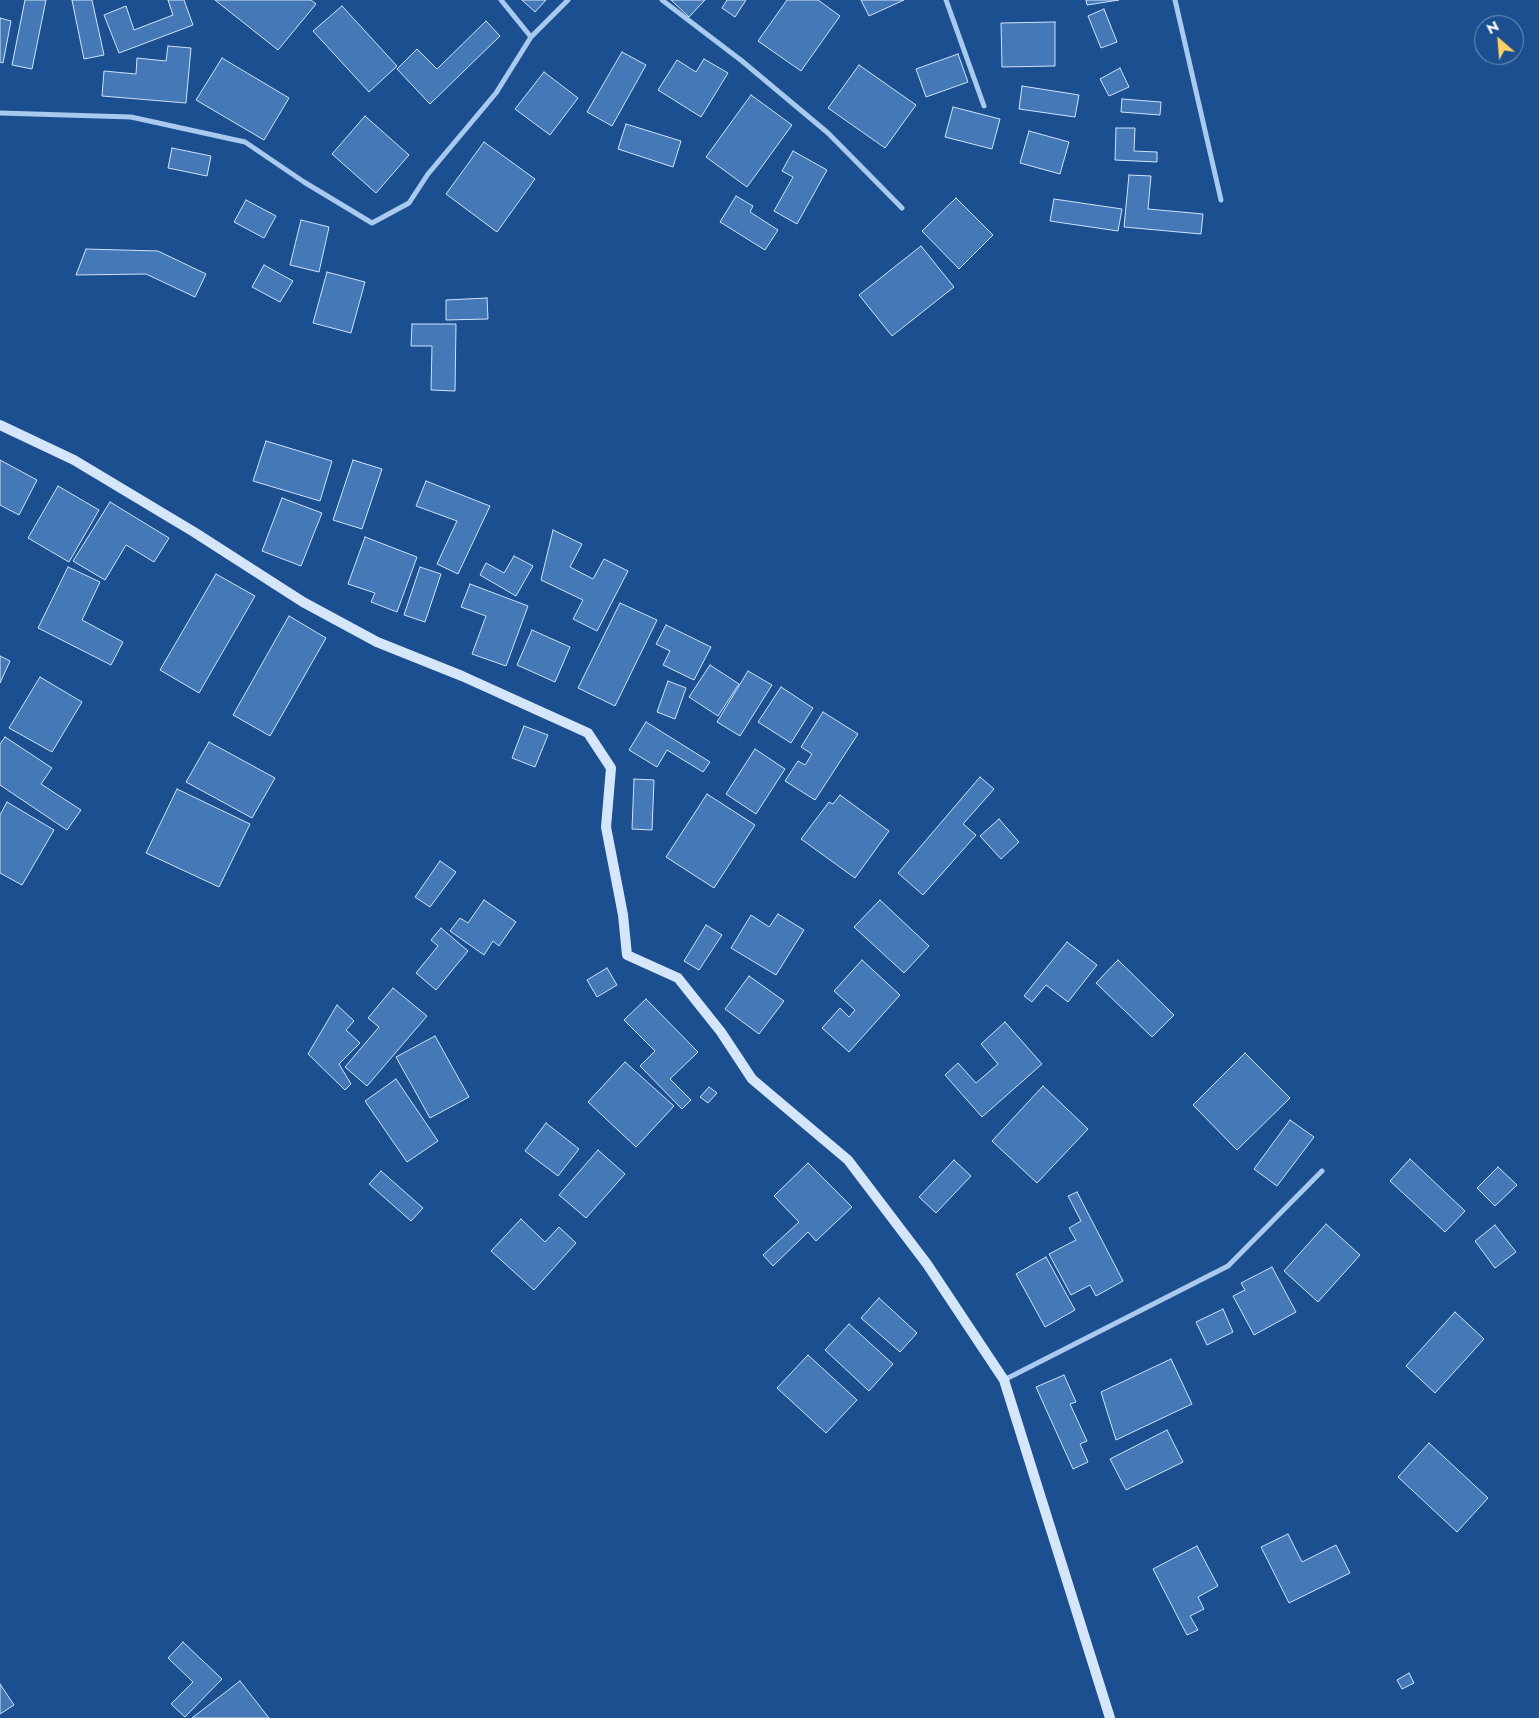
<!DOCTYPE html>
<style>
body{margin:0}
#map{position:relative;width:1539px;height:1718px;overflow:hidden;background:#1b4f8f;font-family:Jost,sans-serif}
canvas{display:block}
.north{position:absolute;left:1474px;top:15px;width:50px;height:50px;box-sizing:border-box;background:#1b4f8f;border:1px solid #7695bc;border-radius:50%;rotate:333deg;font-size:14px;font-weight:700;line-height:20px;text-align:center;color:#fff}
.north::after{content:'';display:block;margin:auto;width:18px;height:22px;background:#ffd166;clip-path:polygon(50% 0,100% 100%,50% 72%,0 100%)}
</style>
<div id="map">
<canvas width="1539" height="1718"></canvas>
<div class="north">N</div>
</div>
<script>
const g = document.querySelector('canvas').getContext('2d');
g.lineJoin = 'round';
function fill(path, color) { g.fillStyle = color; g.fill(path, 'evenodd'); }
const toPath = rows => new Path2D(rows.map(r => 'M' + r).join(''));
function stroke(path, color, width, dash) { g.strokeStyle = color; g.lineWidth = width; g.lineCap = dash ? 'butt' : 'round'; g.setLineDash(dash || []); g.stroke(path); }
const building = toPath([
 [25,0,46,0,32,69,12,65,25,0],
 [72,0,92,0,104,55,84,59,72,0],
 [168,0,184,0,193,25,119,53,104,15,126,6,134,30,173,15,168,0],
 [215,0,311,0,316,4,278,50,215,0],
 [522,0,546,0,535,12,522,0],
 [671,0,705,0,689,17,671,0],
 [727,0,746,0,735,17,722,8,727,0],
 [787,0,818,0,840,16,801,71,758,41,787,0],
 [861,0,904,0,869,16,861,0],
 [1086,0,1119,0,1087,5,1086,0],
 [342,6,397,66,369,92,313,31,342,6],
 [1104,9,1117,42,1101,48,1088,16,1104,9],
 [0,18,11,21,3,63,0,62,0,18],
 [486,21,500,36,430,104,397,69,417,49,437,69,486,21],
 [1055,22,1055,66,1002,67,1001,23,1055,22],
 [168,46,191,48,186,103,102,96,104,71,136,74,137,58,166,61,168,46],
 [622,52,646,65,612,126,587,112,622,52],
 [958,54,968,82,926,97,916,69,958,54],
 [222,58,289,98,264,140,196,100,222,58],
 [704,59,728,73,701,117,658,90,677,60,696,72,704,59],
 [859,65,916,105,885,148,828,108,859,65],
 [1120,68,1129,87,1109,96,1100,79,1120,68],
 [544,72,578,98,550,135,515,109,544,72],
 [1022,86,1079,95,1075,117,1019,109,1022,86],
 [751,95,792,125,747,187,706,157,751,95],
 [1122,99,1161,102,1160,115,1121,112,1122,99],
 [953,107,1000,119,992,149,945,137,953,107],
 [365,116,409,155,376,193,332,154,365,116],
 [626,124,681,141,673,167,618,149,626,124],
 [1116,128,1135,128,1134,151,1157,152,1157,162,1115,160,1116,128],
 [1029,131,1069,142,1060,174,1020,163,1029,131],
 [484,142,535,179,497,232,446,194,484,142],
 [172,148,211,156,207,176,168,168,172,148],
 [793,151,827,170,797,224,774,211,793,177,782,171,793,151],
 [1129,175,1151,176,1148,209,1203,214,1201,234,1124,227,1129,175],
 [736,196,753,206,750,212,778,230,765,250,720,222,736,196],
 [956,198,993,235,959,269,922,231,956,198],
 [1054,199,1122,209,1118,231,1050,221,1054,199],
 [246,200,276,216,264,238,234,222,246,200],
 [301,220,329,227,319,272,290,265,301,220],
 [921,246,954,287,892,336,859,295,921,246],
 [86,249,158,251,206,274,195,297,146,274,76,275,86,249],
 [264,265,293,281,280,302,252,287,264,265],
 [327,272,365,282,351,333,313,323,327,272],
 [487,298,488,319,446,320,446,300,487,298],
 [412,324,456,324,455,391,431,390,432,346,411,346,412,324],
 [266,441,332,461,320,501,253,481,266,441],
 [0,460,37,480,19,515,0,505,0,460],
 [353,460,382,469,362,529,333,520,353,460],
 [426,481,490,506,458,574,437,564,457,521,416,506,426,481],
 [58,486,99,510,69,562,28,538,58,486],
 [282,498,322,513,301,566,262,551,282,498],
 [110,502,169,538,154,562,126,545,105,580,73,561,110,502],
 [553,530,582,544,570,567,593,579,604,559,628,571,597,631,573,619,583,600,541,580,553,530],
 [365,537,417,557,397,612,371,602,375,593,348,584,365,537],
 [514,556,533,566,516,596,480,575,486,563,504,573,514,556],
 [68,567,100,582,82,620,123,642,111,665,38,628,68,567],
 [420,567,441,574,425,622,404,615,420,567],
 [216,574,255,596,199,693,160,670,216,574],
 [470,584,528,606,506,666,472,654,486,616,461,607,470,584],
 [620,603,657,620,615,706,578,688,620,603],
 [289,616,326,638,270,736,233,715,289,616],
 [666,625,711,647,694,680,663,665,670,651,656,644,666,625],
 [532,630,570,647,555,682,517,665,532,630],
 [0,656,10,661,0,683,0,656],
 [710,665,739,684,718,716,689,697,710,665],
 [748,671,772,685,740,736,717,722,748,671],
 [40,677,82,702,52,752,9,728,40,677],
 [668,681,686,688,675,719,657,712,668,681],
 [781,687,813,708,791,743,758,722,781,687],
 [823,712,858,734,815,800,785,781,798,761,805,765,812,754,801,747,823,712],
 [646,722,710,762,703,772,667,750,657,767,629,750,646,722],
 [524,726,548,735,535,767,512,758,524,726],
 [5,737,52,768,41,784,81,810,67,830,0,785,0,744,5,737],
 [209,742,275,778,252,818,186,782,209,742],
 [755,749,785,769,756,814,726,794,755,749],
 [980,777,994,789,963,824,976,835,923,895,898,873,980,777],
 [634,779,654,780,652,830,632,829,634,779],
 [177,789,250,824,219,887,146,853,177,789],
 [707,794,755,825,714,888,666,857,707,794],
 [840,795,889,831,855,878,801,839,829,802,833,804,840,795],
 [7,802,54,830,22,885,0,873,0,815,7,802],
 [999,819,1019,842,1001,859,980,836,999,819],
 [440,861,456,872,430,907,415,897,440,861],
 [484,900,516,922,499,946,493,941,484,955,450,931,460,918,468,923,484,900],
 [880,900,929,946,904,973,854,927,880,900],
 [778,914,804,930,776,975,731,948,751,915,769,927,778,914],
 [706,925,722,935,699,970,684,961,706,925],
 [441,928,468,951,436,990,416,973,438,946,431,940,441,928],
 [1067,942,1097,965,1068,1002,1046,985,1032,1002,1024,996,1067,942],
 [862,960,900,995,849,1052,822,1028,840,1008,849,1017,855,1010,834,991,862,960],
 [1118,960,1174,1015,1152,1037,1096,983,1118,960],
 [607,968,617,985,597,997,587,980,607,968],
 [749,976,784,1001,759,1034,725,1009,749,976],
 [393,988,427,1016,367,1086,345,1067,379,1027,368,1018,393,988],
 [646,999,698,1052,670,1079,691,1100,682,1109,640,1066,655,1051,624,1020,646,999],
 [337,1005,354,1021,346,1030,360,1043,339,1064,351,1084,345,1090,308,1054,337,1005],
 [1005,1022,1042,1064,982,1117,945,1075,958,1063,976,1083,998,1064,981,1044,1005,1022],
 [435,1036,469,1097,430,1118,396,1057,435,1036],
 [1245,1053,1290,1098,1237,1150,1193,1105,1245,1053],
 [625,1062,674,1106,636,1147,588,1102,625,1062],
 [396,1079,438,1141,407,1162,365,1101,396,1079],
 [1043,1086,1088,1129,1037,1183,992,1141,1043,1086],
 [709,1087,717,1093,708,1103,700,1097,709,1087],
 [1290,1120,1314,1137,1277,1186,1254,1169,1290,1120],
 [546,1123,579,1149,558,1176,525,1151,546,1123],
 [598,1150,625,1174,586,1218,559,1195,598,1150],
 [1410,1159,1465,1211,1445,1232,1390,1181,1410,1159],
 [954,1160,971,1176,936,1213,919,1197,954,1160],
 [808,1163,852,1207,816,1241,808,1232,773,1266,763,1255,799,1222,774,1196,808,1163],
 [1498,1167,1517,1185,1495,1206,1477,1188,1498,1167],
 [381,1171,423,1208,411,1221,369,1184,381,1171],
 [1077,1192,1123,1281,1096,1296,1090,1285,1071,1295,1049,1254,1076,1240,1069,1228,1081,1221,1068,1196,1077,1192],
 [521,1219,545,1242,559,1227,576,1243,534,1290,491,1251,521,1219],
 [1326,1224,1360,1255,1318,1302,1284,1271,1326,1224],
 [1495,1225,1516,1252,1495,1268,1475,1241,1495,1225],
 [1046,1257,1075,1310,1045,1327,1016,1274,1046,1257],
 [1272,1267,1296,1312,1254,1335,1233,1296,1245,1290,1241,1283,1272,1267],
 [879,1298,917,1333,900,1352,861,1318,879,1298],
 [1223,1309,1233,1332,1207,1345,1196,1322,1223,1309],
 [1455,1312,1484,1339,1435,1393,1406,1366,1455,1312],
 [849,1324,893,1364,869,1391,825,1350,849,1324],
 [808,1355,857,1400,826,1433,777,1388,808,1355],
 [1171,1359,1192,1404,1116,1440,1101,1392,1171,1359],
 [1064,1375,1076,1402,1070,1404,1087,1441,1080,1444,1088,1462,1073,1469,1036,1387,1064,1375],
 [1167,1430,1183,1462,1126,1490,1110,1459,1167,1430],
 [1429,1443,1488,1498,1457,1532,1398,1477,1429,1443],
 [1288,1534,1302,1562,1336,1545,1350,1573,1289,1603,1261,1547,1288,1534],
 [1197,1546,1218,1586,1198,1597,1204,1609,1190,1616,1198,1630,1187,1635,1153,1569,1197,1546],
 [183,1642,222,1679,185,1717,171,1704,193,1682,168,1658,183,1642],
 [1409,1673,1414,1683,1402,1689,1397,1680,1409,1673],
 [240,1681,269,1718,192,1718,240,1681],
 [0,1684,14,1705,0,1714,0,1684]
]);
fill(building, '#4478b7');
stroke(building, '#cfe3fa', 1);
stroke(toPath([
 [501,0,531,37],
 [662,0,742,61,828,133,902,208],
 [946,0,984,106],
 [1175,0,1221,200],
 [0,113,131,117,245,142,304,182,372,223,409,203,428,174,496,93,531,37,568,0],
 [1004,1380,1228,1266,1322,1171]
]), '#a9c9ee', 5);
stroke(toPath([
 [0,425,74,460,194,532,303,602,377,642,462,676,588,733,611,768,606,827,623,915,627,955,678,978,721,1032,752,1079,848,1160,927,1264,1004,1380,1110,1718]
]), '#d6e6fa', 10);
</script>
